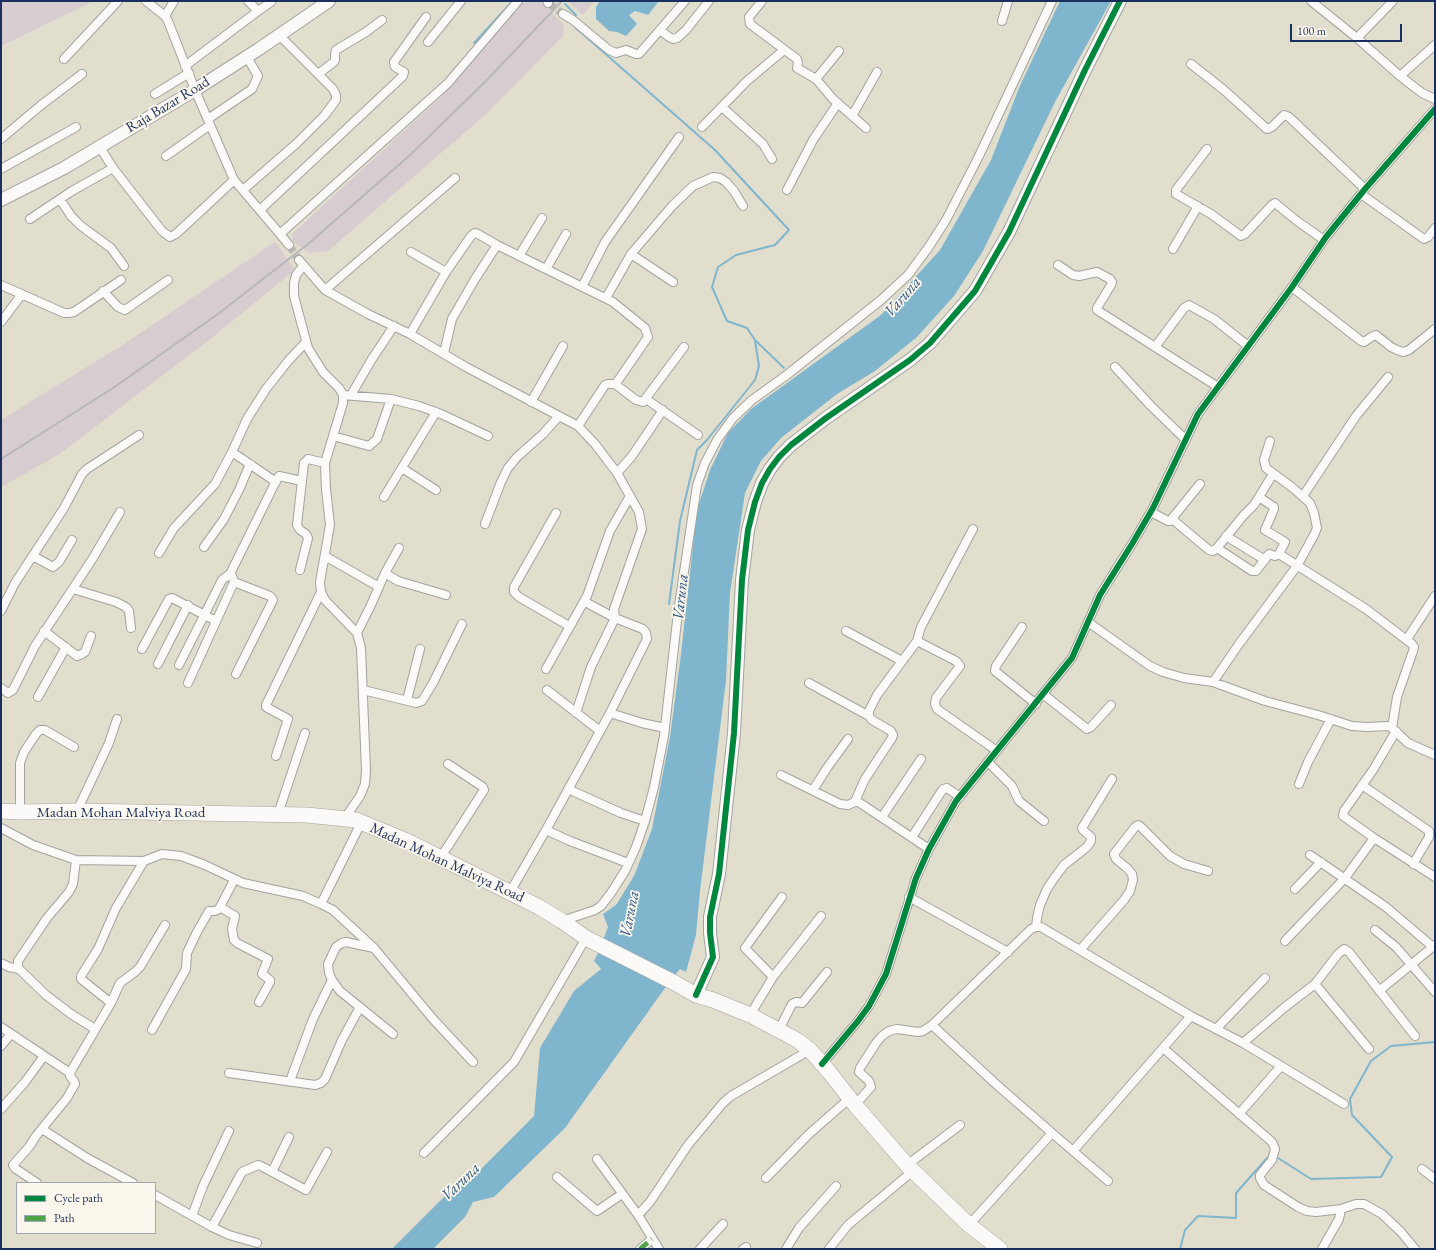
<!DOCTYPE html>
<style>
body{margin:0}
#map{position:relative;width:1436px;height:1250px;overflow:hidden;background:#e2decd;font-family:"EB Garamond",serif}
canvas{display:block}
.frame{position:absolute;inset:0;border:2px solid #1b2f5e;pointer-events:none}
.legend{position:absolute;left:16px;top:1182px;width:140px;height:52px;box-sizing:border-box;background:#fbf7ec;border:1px solid #a1a7b3;margin:0;padding:5px 7px;list-style:none;font-size:12px;color:#1b2f5e}
.legend li{display:flex;align-items:center;gap:8px;height:20px}
.legend b{width:20px;border:1px solid #a1a7b3}
.scale{position:absolute;left:1290px;top:24px;width:112px;height:18px;box-sizing:border-box;border:2px solid #1b2f5e;border-top:0;padding-left:5px;font-size:12px;line-height:14px;white-space:nowrap;color:#1b2f5e;-webkit-text-stroke:3px #fbf7ec;paint-order:stroke}
</style>
<div id="map">
<canvas width="1436" height="1250"></canvas>
<div class="frame"></div>
<ul class="legend">
<li><b style="height:5px;background:#00873e"></b>Cycle path</li>
<li><b style="height:5px;background:#4fa44a"></b>Path</li>
</ul>
<div class="scale">100 m</div>
</div>
<script>
const g = document.querySelector('canvas').getContext('2d');
g.lineJoin = 'round';
function fill(path, color) { g.fillStyle = color; g.fill(path, 'evenodd'); }
const toPath = rows => new Path2D(rows.map(r => 'M' + r).join(''));
function stroke(path, color, width, dash) { g.strokeStyle = color; g.lineWidth = width; g.lineCap = dash ? 'butt' : 'round'; g.setLineDash(dash || []); g.stroke(path); }
function write(font, color, halo, rows, align = 'center') {
  g.font = font + ' "EB Garamond",serif'; g.lineWidth = 3.5; g.setLineDash([]); g.textBaseline = 'middle'; g.strokeStyle = halo; g.fillStyle = color; for (const [text, x, y, turn = 0] of rows) {
    g.save(); g.translate(x, y); g.rotate((+turn || 0) * Math.PI / 180); g.textAlign = isNaN(turn) ? turn : align; if (halo) g.strokeText(text, 0, 0); g.fillText(text, 0, 0); g.restore();
  }
}
fill(toPath([
 [1,1,94,1,1,46],
 [524,1,541,1,564,25,563,36,485,115,328,251,310,253,293,242,292,234,441,97],
 [567,1,594,1,583,15],
 [275,242,295,270,204,344,58,455,1,487,1,420,124,344]
]), '#d7cccf');
fill(toPath([
 [600,1,659,1,648,15,635,11,629,15,637,24,626,36,617,32,609,31,596,19,596,7],
 [1060,1,1111,1,1055,102,983,251,954,296,917,337,875,371,837,394,781,438,761,461,745,493,730,593,726,680,700,891,696,935,686,972,680,969,665,988,565,1128,494,1197,473,1202,465,1217,433,1249,392,1249,449,1192,476,1174,534,1116,540,1048,574,991,601,969,594,961,599,951,608,927,603,914,616,905,634,876,652,829,670,737,681,654,697,510,710,470,728,433,751,409,881,315,940,250,991,160,1019,88]
]), '#7fb6ce');
stroke(toPath([
 [565,4,576,15],
 [576,28,715,150,789,230,775,245,736,255,718,267,712,287,727,321,747,328,755,340,784,368],
 [474,43,511,3],
 [669,604,680,521,697,450,707,440,755,380,759,366,755,341],
 [1275,1158,1278,1158,1311,1179,1381,1177,1392,1157,1352,1115,1350,1099,1371,1061,1391,1046,1435,1042],
 [1180,1249,1185,1230,1198,1216,1236,1218,1236,1193,1268,1157,1271,1157]
]), '#7fb6ce', 2);
stroke(toPath([
 [548,3,563,14],
 [289,245,299,260]
]), '#babbb7', 8, [8, 4]);
const street = toPath([
 [146,1,165,16,168,21,195,90,234,180,280,234,448,83,518,1],
 [248,1,258,11],
 [547,1,548,3],
 [762,1,749,17,750,24,797,59,798,63,797,68,816,79,833,99,866,128],
 [1311,1,1357,38,1400,76,1422,93,1435,99],
 [563,14,573,20,609,50,616,53,626,50,636,54,639,54,685,1],
 [165,16,174,1],
 [1002,21,1008,1],
 [660,30,669,37,673,39,677,38,686,30,709,1],
 [1357,38,1393,1],
 [428,42,461,1],
 [64,59,118,1],
 [1191,64,1224,90,1267,129,1272,127,1284,115,1289,117,1365,189],
 [185,66,258,11,271,2],
 [318,74,334,62,335,60,335,54,336,50,366,32,382,20],
 [1400,76,1435,45],
 [816,79,839,51],
 [155,94,189,73],
 [722,107,763,144,772,159],
 [852,116,877,72],
 [208,119,252,89,258,76,247,57],
 [702,127,747,81,784,50],
 [1,139,40,106,82,74],
 [99,146,113,168,162,231,170,237,176,234,234,180],
 [1207,149,1176,190,1176,194,1211,214,1241,236,1245,234,1272,205,1275,203,1297,221,1324,240],
 [166,156,210,125],
 [1,169,76,127],
 [243,190,297,143,324,116,336,100,336,95,333,89,279,35],
 [787,190,813,140,838,103],
 [1361,194,1424,239,1428,237,1435,228],
 [60,199,71,216,81,226,111,248,124,266],
 [260,210,403,76,404,72,395,67,394,62,426,17],
 [30,219,72,191,113,168],
 [280,234,289,245],
 [1173,249,1198,206],
 [631,254,673,282],
 [519,256,542,218],
 [299,260,325,290,368,314,410,334,466,367,578,426,595,444,617,473,639,512,642,529,614,609,615,618,643,629,646,633,647,639,610,713,546,830,510,892],
 [1058,265,1073,275,1079,276,1097,272,1110,279,1112,282,1111,285,1097,308,1097,310,1218,387],
 [303,266,296,275,294,283,294,296,308,348,323,372,339,388,343,395,343,403,325,463,326,489,330,525,320,582,321,592,325,600,357,633,361,648,366,771,365,784,360,796,345,818],
 [546,269,566,234],
 [446,272,471,236,475,233,478,234,497,245],
 [1,285,64,313,69,313,74,312,121,280],
 [582,287,605,242,679,137],
 [1292,287,1361,341,1364,342,1373,336,1376,335,1391,347,1397,350,1403,352,1409,350,1435,329],
 [325,290,455,178],
 [103,291,118,307,125,310,168,280],
 [606,298,631,254,673,205,693,186,713,177,720,178,726,182,734,191,743,206],
 [1,322,22,294],
 [410,334,446,272,411,252],
 [1155,347,1184,308,1189,305,1214,319,1248,346],
 [444,353,452,319,475,279,497,245,613,302,645,328,648,337,617,382,615,384,608,384,605,385,578,426],
 [1115,367,1151,406,1186,440],
 [615,384,636,400,643,402,684,347],
 [343,395,391,399,419,406,441,414,488,436],
 [351,395,372,359,394,326],
 [646,399,698,435],
 [531,402,563,346],
 [333,436,369,446,377,439,391,399],
 [232,452,247,419,266,389,289,360,306,342],
 [402,468,436,490],
 [617,473,632,456,663,410],
 [1303,496,1356,416,1388,377],
 [384,497,436,412],
 [1259,497,1274,507,1274,509,1265,530,1285,542,1279,554,1275,556,1269,554,1256,571,1252,571,1217,548,1243,516,1254,505,1273,474],
 [1151,512,1168,521,1170,521,1200,484],
 [556,513,514,587,514,592,519,597,569,626],
 [1172,519,1209,550,1213,551,1217,548],
 [485,524,501,482,508,468,517,457,543,434,559,416],
 [973,529,921,627,917,641,956,661,960,666,936,698,935,704,937,709,997,751],
 [1226,536,1265,560],
 [204,547,224,519,239,490,250,464],
 [159,553,174,528,215,484,232,452,276,482],
 [1279,554,1366,609,1412,644,1414,647,1413,651,1397,697,1392,728],
 [33,556,53,567,59,562,72,540],
 [325,556,379,587],
 [300,570,308,538,306,534,300,530,297,525,304,463,308,459,325,463],
 [385,573,398,581,446,595],
 [234,582,270,596,273,600,236,674],
 [73,589,116,602,126,607,129,611,131,628],
 [1,611,15,583,64,508,82,474,87,469,139,435],
 [1088,622,1150,666,1163,672,1184,678,1213,682,1265,701,1318,715,1352,726,1366,727,1388,726,1392,728,1408,743,1435,755],
 [1022,627,996,666,995,671,1036,704],
 [44,631,77,656,82,654,85,652,91,636],
 [846,631,902,661],
 [357,633,371,605,385,573,399,548],
 [1407,639,1435,596],
 [917,641,877,695,869,711,869,716,872,720,891,731,893,735,892,738,865,779,856,799,857,801,929,849],
 [142,649,169,599,172,598,216,621],
 [158,664,188,605],
 [179,665,222,580,231,573],
 [546,669,587,596,610,531,630,496],
 [1213,682,1239,644,1297,566,1314,535,1317,528,1314,513,1310,503,1293,488,1266,468,1264,460,1270,441],
 [188,683,234,582,231,573,232,570,277,479,279,476,302,481],
 [809,683,869,716],
 [1,688,8,693,13,690,35,646,93,558,120,512],
 [363,690,416,703,422,701,433,683,462,624],
 [547,690,600,731],
 [1043,694,1087,729,1091,727,1111,705],
 [38,697,66,647],
 [407,700,420,649],
 [576,713,591,667,615,618,589,604],
 [610,713,642,723,665,728],
 [1396,731,1373,770,1344,811,1343,816,1374,838,1435,877],
 [276,756,288,719,266,707,266,705,321,592],
 [988,762,1012,786,1019,801,1044,821],
 [781,775,840,804,848,805,857,801],
 [1299,784,1308,762,1331,719],
 [1362,785,1429,831,1429,837,1413,864],
 [568,789,621,813,645,821],
 [813,790,827,768,848,739],
 [77,811,109,743,117,719],
 [20,812,20,763,24,752,36,734,40,730,45,730,74,747],
 [278,814,305,733],
 [882,817,921,759],
 [1,828,33,845,76,860,144,861,162,854,171,855,181,856,205,865,243,883,303,896,321,904,333,910,374,948,433,1019,473,1062],
 [546,830,570,841,628,863],
 [912,837,943,789,947,788,960,797],
 [1310,855,1386,907,1433,947],
 [441,857,484,790,483,787,448,764],
 [76,860,73,884,69,892,47,918,18,961,18,965,19,969,46,995,71,1014,95,1029],
 [1295,889,1321,862],
 [909,897,1008,952],
 [321,904,361,823],
 [220,907,235,916,232,929,234,940,237,943,268,959,262,974,270,980,270,982,259,1002],
 [562,921,595,910,601,906,611,893,625,871,636,847,645,821,654,787,664,736,678,612,697,485,705,463,717,440,733,418,752,400,788,374,881,300,908,275,928,248,946,220,978,158,1052,1],
 [1036,927,1037,918,1040,905,1047,889,1055,877,1064,865,1087,847,1091,841,1091,837,1083,830,1082,828,1112,779],
 [1375,930,1396,947,1435,992],
 [1285,941,1345,878,1374,838],
 [374,948,346,942,342,943,336,947,328,964,329,973,332,980,340,991,393,1034],
 [1080,950,1124,900,1130,891,1133,880,1132,874,1128,869,1116,859,1114,854,1135,827,1138,825,1141,827,1170,856,1184,864,1208,871],
 [1,963,9,967,19,969],
 [773,977,745,948,782,897],
 [1315,984,1369,1049],
 [1379,991,1435,945],
 [111,1003,120,983,135,972,140,967,165,925],
 [750,1015,773,977,821,916],
 [932,1025,997,1085,1052,1133],
 [1,1027,70,1073],
 [1216,1029,1265,978],
 [152,1030,186,969,187,953,197,932,209,911,215,911,219,909,234,880],
 [779,1030,792,1004,796,1002,802,1003,827,972],
 [1243,1043,1285,1007,1315,984,1338,954,1344,949,1349,952,1415,1036],
 [1,1046,11,1034],
 [1163,1048,1272,1142,1275,1149,1272,1160,1260,1175,1260,1178,1264,1185,1298,1207,1307,1211,1316,1212,1341,1209,1356,1204,1364,1204,1382,1214,1401,1232,1415,1249],
 [822,1064,858,1021,869,1006,886,974,916,878,929,849,956,801,1072,658,1100,595,1132,544,1153,508,1198,414,1292,287,1326,237,1365,189,1435,109],
 [229,1073,315,1085,321,1083,325,1079,342,1040,360,1007],
 [290,1081,313,1019,332,980],
 [855,1105,871,1087,869,1081,859,1072,860,1068,876,1043,882,1036,889,1031,897,1029,918,1032,923,1031,932,1025,1031,929,1036,927,1041,927,1191,1016,1243,1043,1344,1104],
 [1,1109,25,1082,44,1056],
 [1239,1114,1281,1066],
 [42,1129,87,1158,133,1183],
 [1073,1151,1108,1181],
 [424,1153,514,1062,586,938],
 [597,1159,638,1215,659,1249],
 [907,1165,960,1125],
 [1422,1169,1435,1179],
 [272,1172,289,1137],
 [557,1177,597,1211,622,1194],
 [766,1178,809,1134,850,1098],
 [37,1183,16,1169,13,1165,29,1147,36,1136,67,1098,75,1084,74,1081,70,1076,71,1071,111,1003,81,979,81,976,98,949,116,908,144,861],
 [155,1195,212,1227,229,1235,257,1243],
 [638,1215,650,1202,688,1145,723,1103,731,1096,810,1050],
 [192,1216,203,1186,229,1131],
 [969,1225,1052,1133,1073,1151,1191,1016],
 [212,1227,242,1172,258,1165,261,1166,306,1190,327,1152],
 [640,1249,652,1239],
 [700,1249,723,1224],
 [743,1249,746,1247],
 [786,1249,799,1228,836,1186],
 [829,1249,848,1225,907,1176],
 [1322,1249,1339,1219,1341,1209]
]);
const secondary = toPath([
 [1,200,64,168,195,90,259,49,329,1],
 [696,995,713,957,710,933,710,917,719,874,734,733,742,580,748,530,755,502,762,483,770,469,779,457,791,445,826,418,910,360,930,343,975,291,1009,232,1085,70,1120,1]
]);
const highway = toPath([
 [1,811,20,812,77,811,307,815,356,820,409,842,539,907,562,921,586,938,675,983,696,995,713,1000,750,1015,797,1040,810,1050,830,1073,855,1105,907,1165,969,1225,1000,1249]
]);
stroke(street, '#a2a29e', 10);
stroke(secondary, '#a2a29e', 14);
stroke(highway, '#a2a29e', 16);
stroke(street, '#fbfaf8', 8);
stroke(secondary, '#fbfaf8', 12);
stroke(highway, '#fbfaf8', 15);
stroke(toPath([
 [1,459,113,388,218,314,308,244,409,156,485,82,562,1]
]), '#b5b7b9', 2);
stroke(toPath([
 [640,1249,652,1239]
]), '#4fa44a', 5, [10, 5]);
stroke(toPath([
 [696,995,713,957,710,933,710,917,719,874,734,733,742,580,748,530,755,502,762,483,770,469,779,457,791,445,826,418,910,360,930,343,975,291,1009,232,1085,70,1120,1],
 [822,1064,858,1021,869,1006,886,974,916,878,929,849,956,801,1072,658,1100,595,1132,544,1153,508,1198,414,1292,287,1326,237,1365,189,1435,109]
]), '#00873e', 6);
write('15px', '#1b2f5e', '#fbf7ec', [
 ["Raja Bazar Road",168,105,-31],
 ["Madan Mohan Malviya Road",121,813],
 ["Madan Mohan Malviya Road",447,863,25]
]);
write('italic 16px', '#2f5886', '#fbf7ec', [
 ["Varuna",903,297,-49],
 ["Varuna",681,597,-84],
 ["Varuna",630,914,-79],
 ["Varuna",461,1182,-44]
]);
</script>
